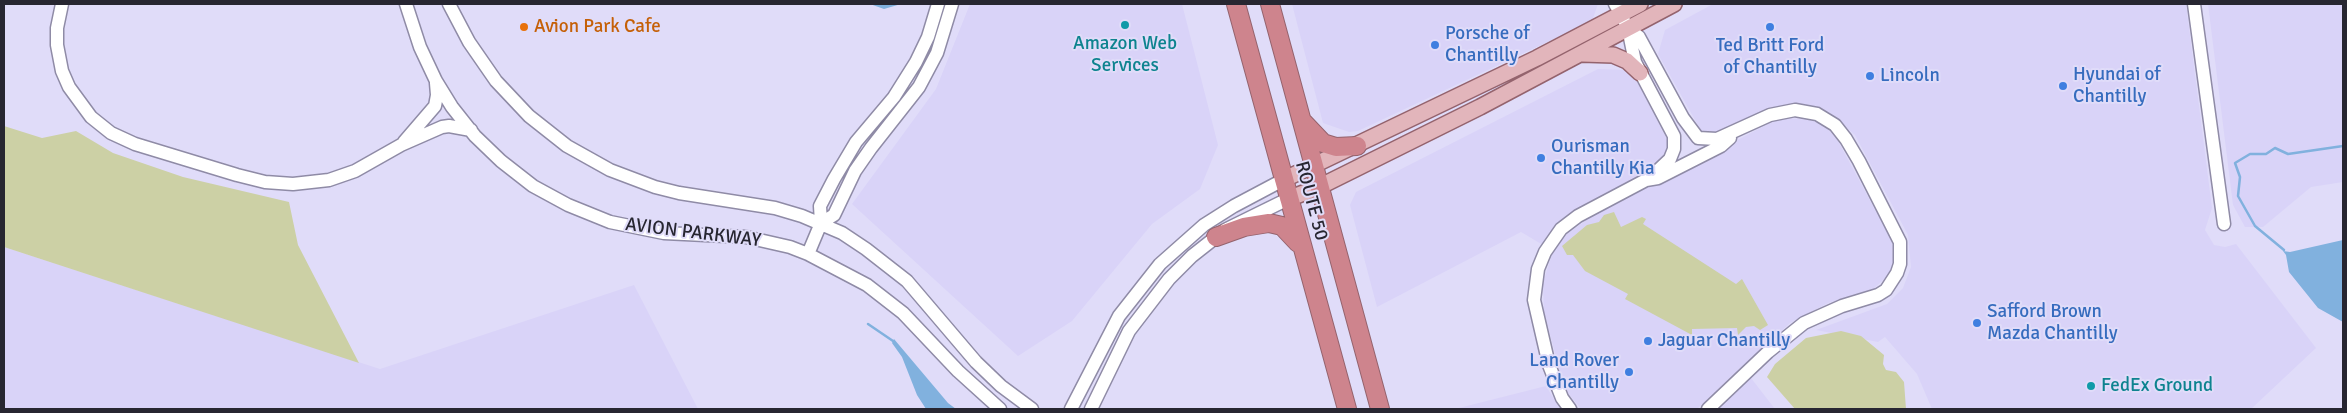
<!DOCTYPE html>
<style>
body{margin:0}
#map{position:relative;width:2347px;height:413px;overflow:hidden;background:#e0dcf9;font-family:Signika,sans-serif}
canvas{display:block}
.frame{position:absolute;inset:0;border:5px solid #272631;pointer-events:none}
</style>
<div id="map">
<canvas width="2347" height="413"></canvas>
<div class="frame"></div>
</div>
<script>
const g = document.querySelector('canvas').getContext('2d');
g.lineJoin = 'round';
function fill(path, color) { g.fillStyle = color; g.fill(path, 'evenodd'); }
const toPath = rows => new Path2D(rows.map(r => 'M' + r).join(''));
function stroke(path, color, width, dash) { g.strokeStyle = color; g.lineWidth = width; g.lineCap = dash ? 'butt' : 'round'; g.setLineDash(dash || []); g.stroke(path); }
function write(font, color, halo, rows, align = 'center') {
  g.font = font + ' Signika,sans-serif'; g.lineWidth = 4; g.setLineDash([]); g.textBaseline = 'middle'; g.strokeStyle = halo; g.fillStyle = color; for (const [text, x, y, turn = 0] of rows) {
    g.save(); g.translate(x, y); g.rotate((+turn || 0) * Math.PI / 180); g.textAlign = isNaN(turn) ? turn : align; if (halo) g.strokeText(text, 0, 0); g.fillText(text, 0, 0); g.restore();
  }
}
fill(toPath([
 [970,4,1182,4,1218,145,1200,189,1152,224,1072,321,1018,356,852,204,936,89],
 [1292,4,1598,4,1592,21,1358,131,1349,132,1323,123],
 [1713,4,2186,4,2212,208,2205,230,2214,245,2225,247,2236,244,2316,348,2251,409,1932,409,1917,374,1885,337,1878,342,1816,330,1887,304,1903,288,1911,267,1908,235,1855,135,1830,113,1797,106,1718,137,1704,136,1658,54,1665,30],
 [2208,4,2343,4,2343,182,2311,187,2263,227,2245,227,2233,205],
 [1598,69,1626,70,1635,77,1672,149,1666,164,1543,245,1521,232,1377,307,1350,205,1356,192],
 [1787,118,1813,120,1828,129,1838,141,1892,241,1893,266,1889,275,1873,289,1828,303,1790,323,1697,409,1581,409,1568,393,1563,383,1544,312,1543,283,1552,254,1567,234,1595,214,1774,121],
 [4,247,380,369,634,285,698,409,4,409],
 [1751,378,1775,409,1718,409],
 [1546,386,1560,409,1455,409]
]), '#d9d3f8');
fill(toPath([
 [4,126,42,138,76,131,113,153,183,177,289,202,298,245,359,363,4,247],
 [1614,212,1621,227,1642,217,1646,219,1643,224,1736,284,1742,279,1768,325,1760,330,1754,326,1746,327,1738,335,1737,328,1692,329,1692,335,1625,299,1628,294,1585,271,1573,255,1567,255,1562,246,1587,225,1599,222,1604,215],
 [1841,331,1861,336,1884,355,1883,364,1886,370,1896,372,1904,382,1906,409,1795,409,1767,377,1775,364,1806,338]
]), '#ccd0a5');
fill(toPath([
 [870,4,901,4,884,9],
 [2343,240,2343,322,2318,308,2289,272,2286,255,2283,251,2290,252],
 [894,339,948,403,956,409,926,409,917,395,902,357,892,343]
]), '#81b1de');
stroke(toPath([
 [2284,250,2255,226,2238,196,2240,177,2235,163,2250,154,2266,154,2275,148,2288,154,2343,146],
 [868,324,893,341]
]), '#81b1de', 2.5);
const minor = toPath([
 [62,4,57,28,57,45,62,71,69,87,91,117,111,133,135,144,237,175,265,182,293,184,329,180,355,171,401,145,442,127,449,126,471,130],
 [406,4,420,47,436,81,452,107,475,136,501,161,533,186,568,205,610,222,664,233,746,237,790,247,808,254,867,285,903,313,958,371,1000,409],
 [449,4,469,42,496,81,529,116,567,146,610,170,655,187,679,193,775,208,802,216,842,233,866,249,907,281,976,362,1001,386,1032,409],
 [1615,4,1628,28,1635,62,1674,136,1674,149,1670,159,1653,175],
 [2194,4,2224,224],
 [1628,28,1639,37,1683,118,1698,138,1717,139,1770,115,1795,110,1817,114,1835,125,1846,139,1859,161,1900,242,1900,264,1897,273,1886,290,1878,295,1842,306,1804,323,1768,352,1708,409],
 [404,142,435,106,437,95,436,83],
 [821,223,834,215,855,171,871,148,919,87,937,53,952,4],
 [808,254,821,223,820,206,834,179,856,142,894,97,916,62,928,37,938,4],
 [1071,409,1119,316,1160,264,1204,225,1234,206,1283,180],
 [1091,409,1129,331,1169,279,1192,256,1225,230,1288,199],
 [1570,409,1562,398,1549,365,1534,300,1538,269,1545,252,1561,229,1578,216,1646,180,1658,178,1721,146,1730,138]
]);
const major = toPath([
 [1582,54,1613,55,1627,61,1640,73],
 [1283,180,1537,58,1640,4],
 [1288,199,1319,187,1480,107,1674,4]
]);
const highway = toPath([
 [1236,4,1347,409],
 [1270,4,1380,409],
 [1303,122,1323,143,1336,147,1357,146],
 [1216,237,1244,227,1269,223,1282,226,1298,243]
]);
stroke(minor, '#8f8ba6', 15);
stroke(major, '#94636d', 18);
stroke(highway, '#94636d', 20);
stroke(minor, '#fff', 12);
stroke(major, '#e2b5bb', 15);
stroke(highway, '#ce848d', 18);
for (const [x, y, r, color] of [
 [1125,25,5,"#0f9aa8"],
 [524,27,5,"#e8710a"],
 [1770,27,5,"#3f7fe0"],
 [1435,45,5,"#3f7fe0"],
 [1870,76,5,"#3f7fe0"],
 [2063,86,5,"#3f7fe0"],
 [1541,158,5,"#3f7fe0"],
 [1977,323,5,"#3f7fe0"],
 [1648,341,5,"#3f7fe0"],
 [1629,372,5,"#3f7fe0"],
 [2091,386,5,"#0f9aa8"]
]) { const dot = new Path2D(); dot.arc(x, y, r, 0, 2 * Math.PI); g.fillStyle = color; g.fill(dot); stroke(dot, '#e0dcf9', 2); }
write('19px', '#c56008', '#e0dcf9', [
 ["Avion Park Cafe",534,27]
], 'left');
write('19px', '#366cbe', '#e0dcf9', [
 ["Porsche of",1445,34],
 ["Chantilly",1445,56],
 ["Ted Britt Ford",1770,46,"center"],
 ["of Chantilly",1770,68,"center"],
 ["Hyundai of",2073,75],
 ["Chantilly",2073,97],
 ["Lincoln",1880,76],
 ["Ourisman",1551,147],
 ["Chantilly Kia",1551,169],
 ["Safford Brown",1987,312],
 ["Mazda Chantilly",1987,334],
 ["Jaguar Chantilly",1658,341],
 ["Land Rover",1619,361,"right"],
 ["Chantilly",1619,383,"right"]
], 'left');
write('19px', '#0d838f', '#e0dcf9', [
 ["Amazon Web",1125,44],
 ["Services",1125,66],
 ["FedEx Ground",2101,386,"left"]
]);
write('19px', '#272631', '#e0dcf9', [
 ["ROUTE 50",1311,201,75],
 ["AVION PARKWAY",693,233,7]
]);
</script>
